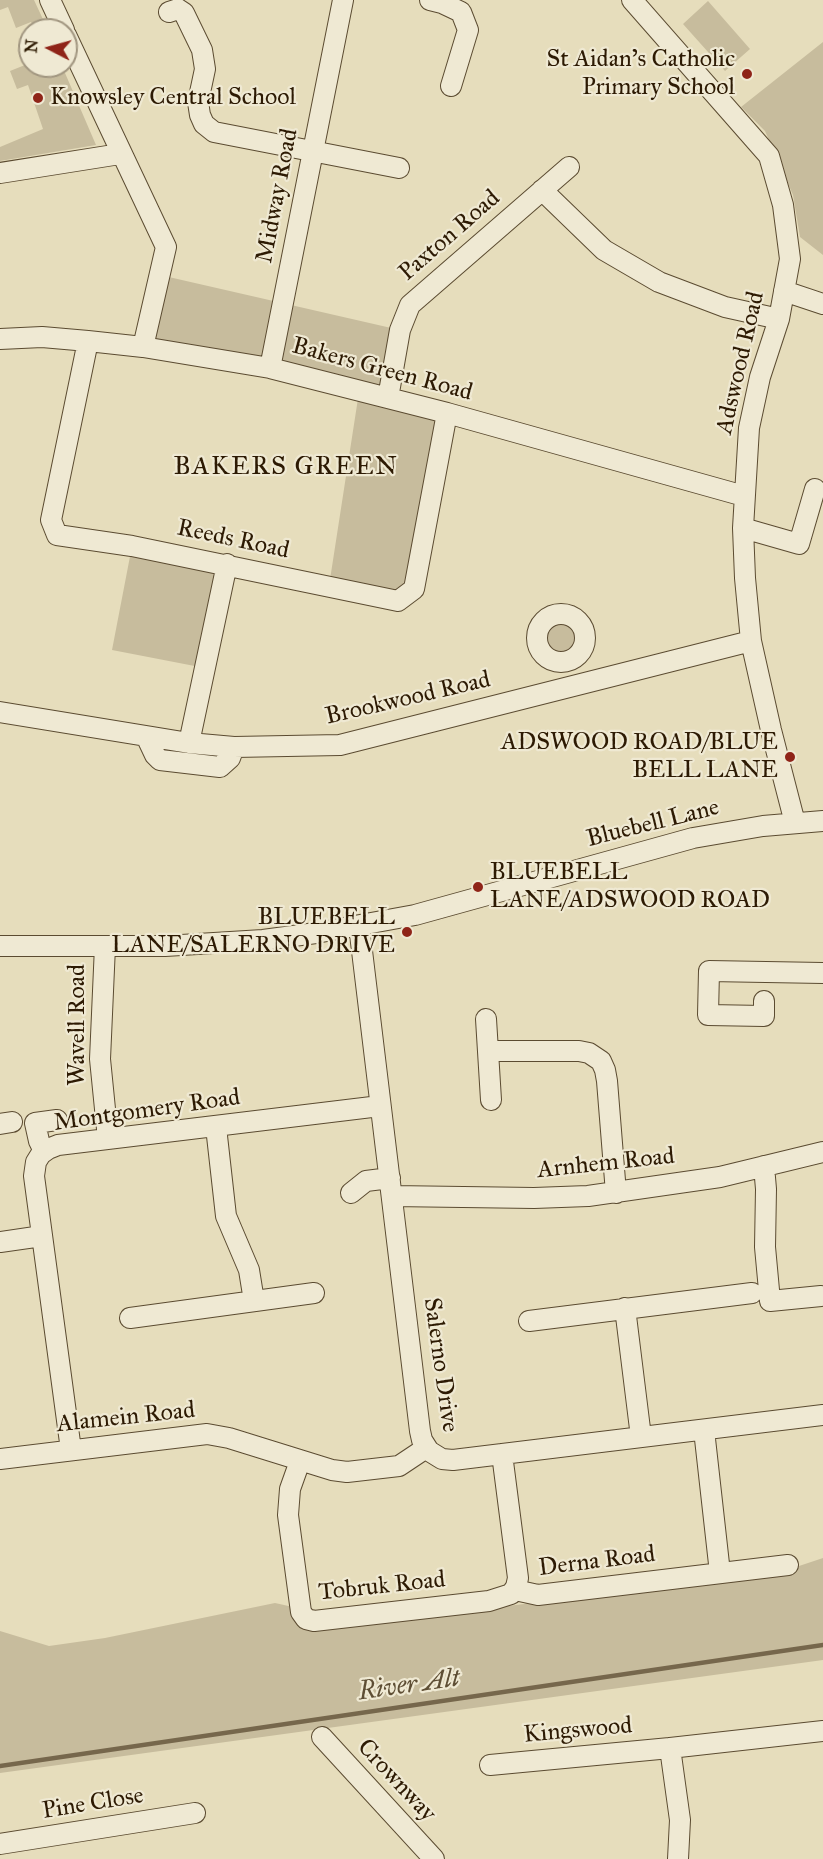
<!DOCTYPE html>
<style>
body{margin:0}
#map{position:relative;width:823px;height:1859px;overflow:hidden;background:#e6ddbc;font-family:"IM FELL Great Primer",serif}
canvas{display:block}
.north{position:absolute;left:18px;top:18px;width:60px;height:60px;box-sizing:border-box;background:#efe9d3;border:2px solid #a19680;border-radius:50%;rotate:276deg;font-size:16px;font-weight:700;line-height:24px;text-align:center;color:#2d1a03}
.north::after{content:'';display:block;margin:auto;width:21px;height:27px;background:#8f2418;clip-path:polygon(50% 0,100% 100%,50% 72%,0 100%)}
</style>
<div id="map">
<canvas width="823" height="1859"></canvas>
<div class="north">N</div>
</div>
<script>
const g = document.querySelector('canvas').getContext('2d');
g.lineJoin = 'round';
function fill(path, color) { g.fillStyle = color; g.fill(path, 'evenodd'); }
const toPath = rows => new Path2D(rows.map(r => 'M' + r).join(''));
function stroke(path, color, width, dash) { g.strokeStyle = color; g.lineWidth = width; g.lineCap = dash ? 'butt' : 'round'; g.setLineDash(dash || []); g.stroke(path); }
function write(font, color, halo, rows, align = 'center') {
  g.font = font + ' "IM FELL Great Primer",serif'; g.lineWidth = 4.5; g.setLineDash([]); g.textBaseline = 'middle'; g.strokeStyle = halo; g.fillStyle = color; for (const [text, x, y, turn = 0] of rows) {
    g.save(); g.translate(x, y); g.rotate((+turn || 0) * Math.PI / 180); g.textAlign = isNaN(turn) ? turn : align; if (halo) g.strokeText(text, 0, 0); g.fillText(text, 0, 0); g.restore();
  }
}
fill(toPath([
 [0,0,34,0,48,30,35,30,31,22,16,28,8,7,0,10],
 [708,1,750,49,725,71,683,24],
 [823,42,823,255,800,237,793,195,765,131,741,107],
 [30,63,30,66,62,66,96,145,0,161,0,147,43,129,28,85,17,89,10,71],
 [160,275,400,330,388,398,447,413,414,589,398,601,329,586,359,392,143,347],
 [132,546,227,564,205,668,112,650],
 '543 638a18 18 0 1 1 36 0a18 18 0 1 1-36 0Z',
 [823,1558,823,1660,0,1773,0,1631,49,1646,105,1638,275,1603,293,1607,315,1629,775,1574]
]), '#c7bc9d');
stroke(toPath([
 [0,1766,823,1645]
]), '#76674c', 4.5);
const minor = toPath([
 [50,0,64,30],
 [430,0,442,3,461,12,468,30,451,86],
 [632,0,769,156,783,205,790,259,779,319,760,377,749,428,743,528,745,578,751,641,771,730,795,823],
 [169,12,178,9,184,13,202,50,205,69,198,102,200,115,204,124,214,132,399,168],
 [66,35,166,247,143,347],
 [0,173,120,154],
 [542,190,604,250,659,282,725,307,779,319],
 [784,291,823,304],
 [0,339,42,337,88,341,143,347,270,368,447,413,744,496],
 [88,341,51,520,57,535,132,546,398,601,414,589,447,413],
 [270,368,343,0],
 [388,398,400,330,410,305,569,167],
 [743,528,799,544,815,489],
 '537 638a24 24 0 1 1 48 0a24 24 0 1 1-48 0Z',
 [0,712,189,743,234,747,340,745,751,641],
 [146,736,155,755,160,760,220,767,230,758,234,747],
 [189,743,227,564],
 [359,926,420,1431,422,1440,429,1451,442,1459,453,1460,823,1415],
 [0,946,165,946,263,940,316,933,415,915,693,838,763,826,823,821],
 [105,946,100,1059,108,1139],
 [764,1001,764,1016,708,1015,709,971,823,973],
 [486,1019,491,1100],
 [488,1051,579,1051,589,1053,601,1061,605,1070,607,1081,616,1193],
 [0,1124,12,1122],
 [216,1127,226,1216,249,1270,254,1301],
 [44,1151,39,1141,35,1123,57,1120],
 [764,1166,766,1189,765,1247,770,1301,821,1296],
 [351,1193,366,1181,390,1178],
 [392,1196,534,1198,588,1196,720,1177,823,1152],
 [0,1242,42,1236],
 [625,1308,641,1437],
 [130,1318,314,1293],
 [529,1321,752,1293],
 [704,1430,720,1573],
 [71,1450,34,1176,36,1162,41,1154,48,1149,58,1145,380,1106],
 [0,1459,207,1434,229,1438,332,1470,347,1472,399,1466,426,1448],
 [300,1461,290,1489,288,1515,301,1612,306,1619,314,1621,489,1601,511,1594,516,1587,518,1578,502,1454],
 [515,1590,538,1595,788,1565],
 [322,1737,434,1859],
 [670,1748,680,1820,678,1859],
 [490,1765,670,1748,823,1731],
 [0,1844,195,1813]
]);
stroke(minor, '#5b4b31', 22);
stroke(minor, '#efe9d3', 20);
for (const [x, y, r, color] of [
 [747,74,6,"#8f2418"],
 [38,98,6,"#8f2418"],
 [790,757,6,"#8f2418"],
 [478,887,6,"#8f2418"],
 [407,932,6,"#8f2418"]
]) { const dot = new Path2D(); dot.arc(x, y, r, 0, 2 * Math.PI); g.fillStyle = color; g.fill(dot); stroke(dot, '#efe9d3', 2); }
write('24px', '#2d1a03', '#efe9d3', [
 ["St Aidan's Catholic",735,60],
 ["Primary School",735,88],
 ["Knowsley Central School",50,98,"left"],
 ["ADSWOOD ROAD/BLUE",778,743],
 ["BELL LANE",778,771],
 ["BLUEBELL",490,873,"left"],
 ["LANE/ADSWOOD ROAD",490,901,"left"],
 ["BLUEBELL",395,918],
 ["LANE/SALERNO DRIVE",395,946]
], 'right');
write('24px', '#2d1a03', '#efe9d3', [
 ["Midway Road",278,196,-79],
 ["Paxton Road",450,236,-41],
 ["Adswood Road",741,363,-77],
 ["Bakers Green Road",382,370,15],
 ["Reeds Road",233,540,12],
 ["Brookwood Road",408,699,-13],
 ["Bluebell Lane",653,824,-14],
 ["Wavell Road",78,1025,-90],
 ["Montgomery Road",147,1111,-8],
 ["Arnhem Road",606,1164,-6],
 ["Salerno Drive",440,1365,82],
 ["Alamein Road",126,1418,-6],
 ["Derna Road",597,1562,-7],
 ["Tobruk Road",382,1587,-6],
 ["Kingswood",578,1731,-5],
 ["Crownway",396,1781,47],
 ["Pine Close",93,1804,-9]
]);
g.letterSpacing = '1.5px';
write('26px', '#2d1a03', '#efe9d3', [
 ["BAKERS GREEN",286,468]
]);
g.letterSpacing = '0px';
write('italic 26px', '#5e4e34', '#efe9d3', [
 ["River Alt",409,1686,-8]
]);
</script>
